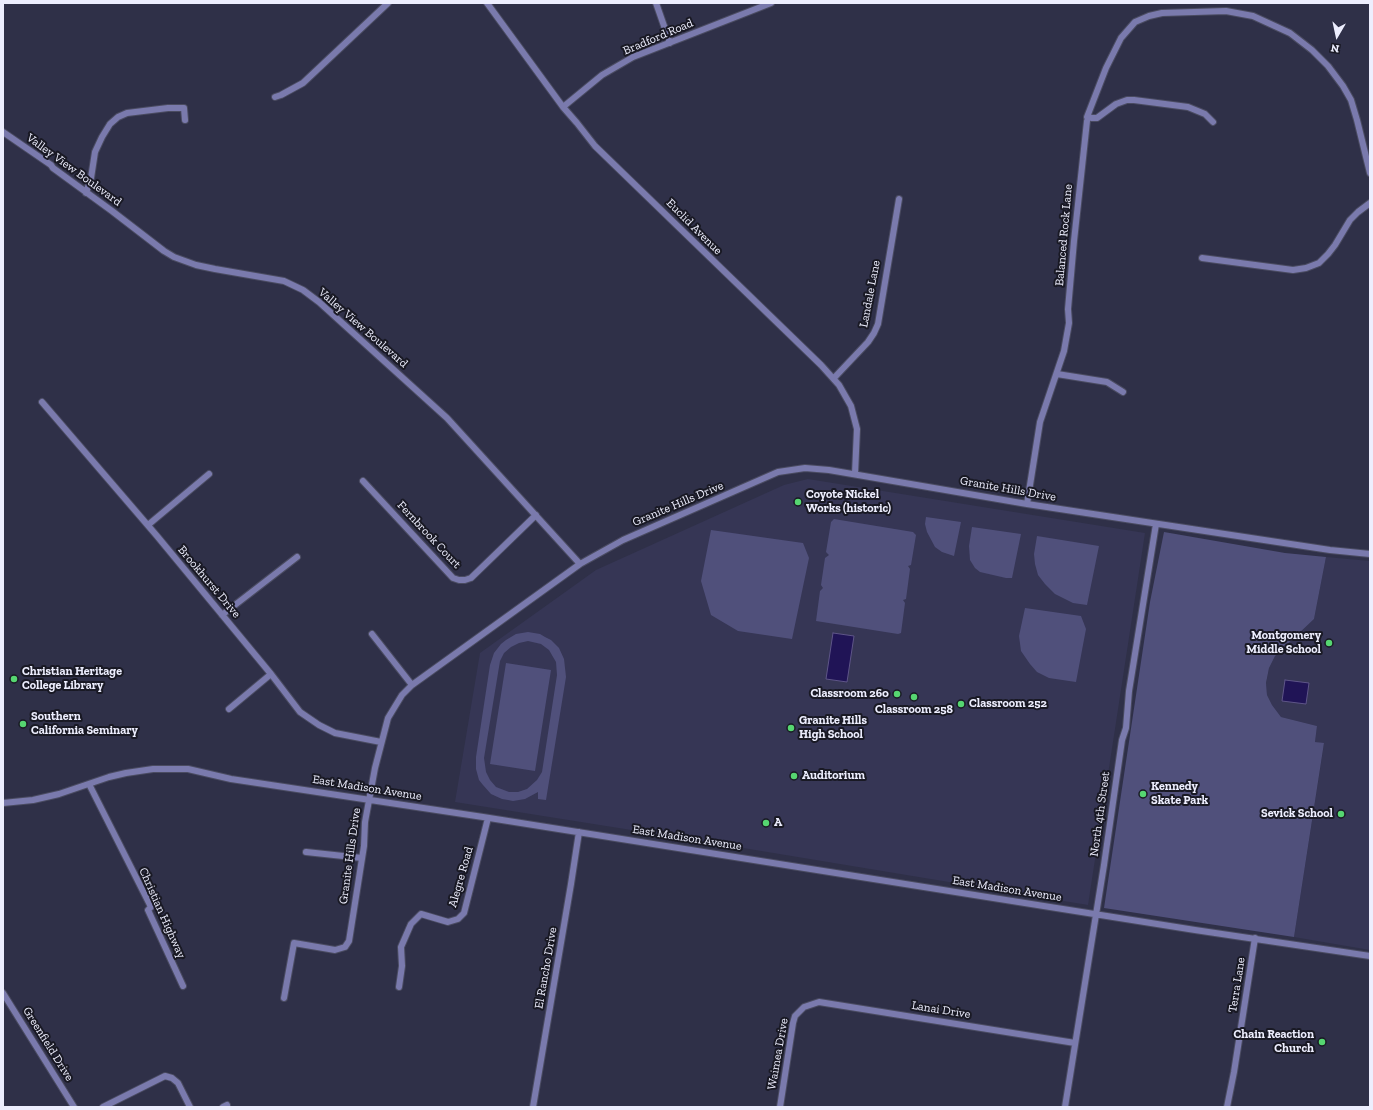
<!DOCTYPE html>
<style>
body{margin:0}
#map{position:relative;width:1373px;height:1110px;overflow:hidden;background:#2f3048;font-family:"Zilla Slab",serif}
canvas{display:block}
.frame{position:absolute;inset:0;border:4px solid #edeefe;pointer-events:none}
.north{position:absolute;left:1317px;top:16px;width:40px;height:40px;-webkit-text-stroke:3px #191924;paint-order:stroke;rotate:189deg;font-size:11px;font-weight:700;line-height:16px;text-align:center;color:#edeefe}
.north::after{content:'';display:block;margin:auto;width:14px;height:18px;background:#edeefe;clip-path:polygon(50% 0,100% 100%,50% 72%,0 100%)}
</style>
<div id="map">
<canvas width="1373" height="1110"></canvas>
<div class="frame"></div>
<div class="north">N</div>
</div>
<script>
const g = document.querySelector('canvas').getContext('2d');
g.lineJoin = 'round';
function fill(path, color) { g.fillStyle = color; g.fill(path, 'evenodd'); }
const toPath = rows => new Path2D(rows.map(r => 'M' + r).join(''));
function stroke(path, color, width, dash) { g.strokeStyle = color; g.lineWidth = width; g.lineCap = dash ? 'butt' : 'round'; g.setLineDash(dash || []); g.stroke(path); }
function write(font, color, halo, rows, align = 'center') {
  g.font = font + ' "Zilla Slab",serif'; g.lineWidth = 4; g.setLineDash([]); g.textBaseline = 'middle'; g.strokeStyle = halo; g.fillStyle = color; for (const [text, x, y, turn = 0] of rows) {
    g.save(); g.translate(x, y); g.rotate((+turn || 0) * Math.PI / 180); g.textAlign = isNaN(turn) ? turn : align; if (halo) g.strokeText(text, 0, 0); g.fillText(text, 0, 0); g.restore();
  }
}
fill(toPath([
 [808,479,1145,533,1088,905,707,842,455,802,480,653,596,570,784,485],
 [1326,557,1370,561,1370,950,1294,937,1324,744,1315,742,1317,726,1281,717,1272,705,1267,695,1266,684,1269,668,1275,656,1314,619]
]), '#363655');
fill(toPath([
 [926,517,961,522,954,556,942,552,935,547,927,532,925,524],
 [834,519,913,532,916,535,911,565,908,566,910,569,906,599,903,600,905,603,901,633,898,634,816,621,820,591,823,588,821,585,825,558,829,555,826,552,831,522],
 [972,527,1021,534,1012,578,1006,578,980,572,975,568,970,560,969,546],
 [711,530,803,543,809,558,792,639,738,631,711,615,701,581],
 [1164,532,1285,553,1326,557,1314,619,1275,656,1269,668,1266,683,1267,695,1272,705,1281,717,1317,726,1315,742,1324,743,1294,937,1104,908,1150,602],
 [1037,536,1099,546,1087,605,1073,603,1055,594,1045,584,1038,575,1035,564,1034,554],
 [1025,608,1081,616,1086,629,1076,682,1049,678,1037,672,1030,664,1021,651,1019,636],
 [528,632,540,634,545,637,551,640,559,648,564,659,566,677,546,800,538,799,538,792,525,799,513,801,508,800,502,799,491,794,483,785,479,780,476,769,476,757,490,665,494,653,501,644,506,640,516,634],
 [528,641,541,644,549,650,556,662,557,675,542,772,537,780,527,789,518,792,509,792,496,787,490,780,486,772,484,758,500,661,504,653,511,647,519,643],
 [506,663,551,670,535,771,490,764]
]), '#50507b');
const water = toPath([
 [833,633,854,636,847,682,826,679,833,633],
 [1285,680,1309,683,1306,704,1282,701,1285,680]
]);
fill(water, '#201456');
stroke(water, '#5e5588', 1);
const minor = toPath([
 [487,3,563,107,577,123,595,146,821,365,839,385,851,406,857,429,855,474],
 [656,3,670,43],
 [275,97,281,95,303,83,388,3],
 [563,107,602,75,633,57,771,3],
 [1213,122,1205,114,1188,107,1134,100,1127,100,1116,104,1097,118,1092,118,1087,117,1106,68,1121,38,1135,22,1149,16,1162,13,1226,11,1253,16,1290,33,1312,50,1328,66,1343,86,1351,100,1357,120,1370,173],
 [3,132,51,165,53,168,112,211,164,251,174,257,196,265,215,269,284,281,303,290,319,302,447,418,580,564],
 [86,193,91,178,95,152,102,137,110,124,118,117,127,113,168,108,184,108,185,120],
 [1202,258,1293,270,1306,268,1319,263,1328,254,1335,245,1350,220,1358,212,1370,203],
 [1057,374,1107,382,1123,392],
 [834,378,868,342,874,333,878,324,899,199],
 [42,402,157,536,271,674,300,712,319,725,335,733,381,742],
 [363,481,453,578,459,580,465,580,471,578,536,515],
 [1027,504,1040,422,1064,351,1069,323,1068,309,1074,241,1087,121],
 [148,525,209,474],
 [222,615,297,557],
 [372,634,412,685],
 [229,709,271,674],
 [89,784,151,907,148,910,183,986],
 [3,803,33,800,59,794,109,777,126,773,153,769,188,769,231,779,483,817,1195,930,1370,956],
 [306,852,362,858],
 [399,987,402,966,401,947,411,924,421,914,448,922,458,919,464,913,488,818],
 [3,993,74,1107],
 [284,998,294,943,335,950,345,947,349,941,364,846,365,822,375,768,388,718,402,695,412,685,580,564,623,540,778,472,805,468,829,470,1027,504,1330,550,1370,554],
 [103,1107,165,1076,172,1078,178,1083,190,1107],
 [223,1107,227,1105],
 [533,1107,571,884,579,832],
 [780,1107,793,1023,795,1016,804,1007,819,1002,1075,1043],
 [1065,1107,1104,865,1122,740,1126,728,1129,691,1156,524],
 [1227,1107,1234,1072,1255,938]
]);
stroke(minor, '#4a4b61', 8);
stroke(minor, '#7a7aad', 6);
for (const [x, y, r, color] of [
 [798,502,4,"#56d671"],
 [1329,643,4,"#56d671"],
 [14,679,4,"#56d671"],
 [897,694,4,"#56d671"],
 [914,697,4,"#56d671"],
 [961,704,4,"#56d671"],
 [23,724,4,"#56d671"],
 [791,728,4,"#56d671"],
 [794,776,4,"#56d671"],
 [1143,794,4,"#56d671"],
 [1341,814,4,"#56d671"],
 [766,823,4,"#56d671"],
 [1322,1042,4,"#56d671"]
]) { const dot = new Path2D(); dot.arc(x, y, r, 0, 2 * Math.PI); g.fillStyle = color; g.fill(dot); stroke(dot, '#191924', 1.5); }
write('12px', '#edeefe', '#191924', [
 ["Bradford Road",658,37,-23],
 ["Valley View Boulevard",74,170,36],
 ["Euclid Avenue",694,227,45],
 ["Balanced Rock Lane",1064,235,-85],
 ["Landale Lane",870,294,-79],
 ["Valley View Boulevard",363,328,41],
 ["Granite Hills Drive",1008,489,10],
 ["Granite Hills Drive",678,504,-23],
 ["Fernbrook Court",429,535,47],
 ["Brookhurst Drive",209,582,50],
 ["East Madison Avenue",367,788,9],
 ["North 4th Street",1100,814,-82],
 ["East Madison Avenue",687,838,9],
 ["Granite Hills Drive",350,856,-82],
 ["Alegre Road",461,877,-74],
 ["East Madison Avenue",1007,889,9],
 ["Christian Highway",162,913,66],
 ["El Rancho Drive",546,968,-80],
 ["Terra Lane",1237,985,-81],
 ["Lanai Drive",941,1010,9],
 ["Greenfield Drive",48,1044,58],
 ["Waimea Drive",778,1054,-80]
]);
write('bold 12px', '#edeefe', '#191924', [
 ["Coyote Nickel",806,495],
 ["Works (historic)",806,509],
 ["Montgomery",1321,636,"right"],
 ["Middle School",1321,650,"right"],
 ["Christian Heritage",22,672],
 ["College Library",22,686],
 ["Classroom 260",889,694,"right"],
 ["Classroom 252",969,704],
 ["Classroom 258",914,710,"center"],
 ["Southern",31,717],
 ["California Seminary",31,731],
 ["Granite Hills",799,721],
 ["High School",799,735],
 ["Auditorium",802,776],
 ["Kennedy",1151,787],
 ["Skate Park",1151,801],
 ["Sevick School",1333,814,"right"],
 ["A",774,823],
 ["Chain Reaction",1314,1035,"right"],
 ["Church",1314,1049,"right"]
], 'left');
</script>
